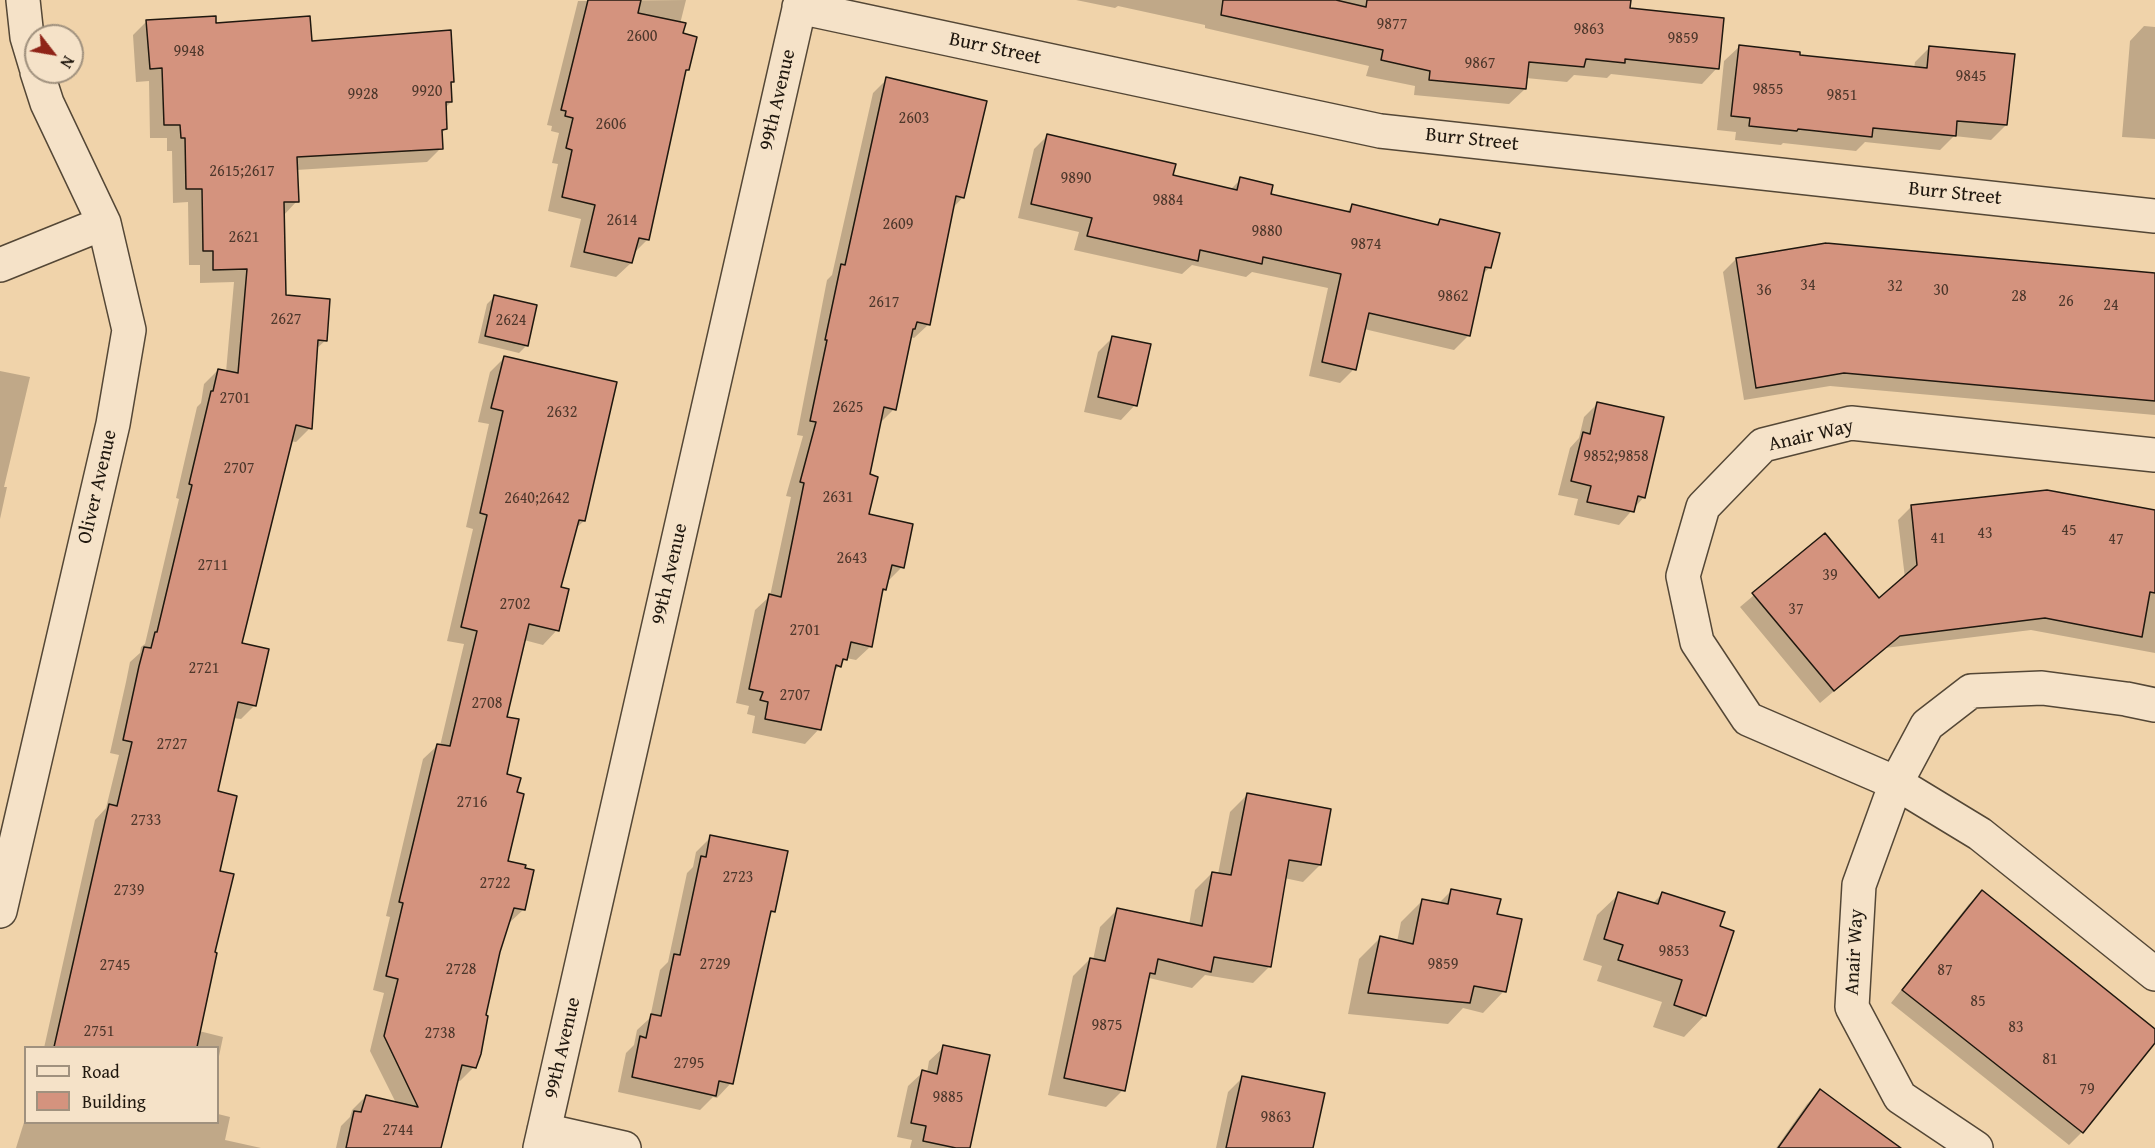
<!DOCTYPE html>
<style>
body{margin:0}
#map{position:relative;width:2155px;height:1148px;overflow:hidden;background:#f0d3aa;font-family:"Gentium Book Plus",serif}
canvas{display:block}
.legend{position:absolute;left:24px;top:1046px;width:195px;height:78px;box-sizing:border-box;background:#f5e2c8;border:2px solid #a0917e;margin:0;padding:8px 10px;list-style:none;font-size:18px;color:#20180f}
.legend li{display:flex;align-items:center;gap:12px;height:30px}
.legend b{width:30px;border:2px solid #a0917e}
.north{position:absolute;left:24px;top:24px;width:60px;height:60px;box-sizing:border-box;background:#f5e2c8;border:2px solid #a0917e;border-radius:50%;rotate:121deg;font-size:16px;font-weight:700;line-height:24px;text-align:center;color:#20180f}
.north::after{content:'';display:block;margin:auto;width:21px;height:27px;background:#8f2418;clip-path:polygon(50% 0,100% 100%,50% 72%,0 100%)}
</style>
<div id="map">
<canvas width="2155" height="1148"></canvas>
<ul class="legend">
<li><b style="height:8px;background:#f5e2c8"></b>Road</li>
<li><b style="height:16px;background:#d4937e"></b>Building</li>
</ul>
<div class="north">N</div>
</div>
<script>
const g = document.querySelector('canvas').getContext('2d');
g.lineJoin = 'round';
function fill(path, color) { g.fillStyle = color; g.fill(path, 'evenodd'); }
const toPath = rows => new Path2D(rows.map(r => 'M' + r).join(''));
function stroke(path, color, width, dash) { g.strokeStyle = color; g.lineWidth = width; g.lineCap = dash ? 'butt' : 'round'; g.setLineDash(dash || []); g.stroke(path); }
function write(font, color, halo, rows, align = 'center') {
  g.font = font + ' "Gentium Book Plus",serif'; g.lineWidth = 6; g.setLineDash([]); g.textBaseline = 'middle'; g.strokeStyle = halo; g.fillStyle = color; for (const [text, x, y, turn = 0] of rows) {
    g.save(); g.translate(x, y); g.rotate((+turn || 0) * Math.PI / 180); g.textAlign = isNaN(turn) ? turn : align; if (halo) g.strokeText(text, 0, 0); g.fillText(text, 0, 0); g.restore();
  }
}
fill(toPath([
 [686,0,680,24,687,69,684,72,647,240,633,254,631,263,616,277,570,267,581,219,548,211,558,164,552,163,559,133,551,131,552,126,547,125,578,1],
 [1076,0,1630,0,1629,10,1717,68,1702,84,1611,74,1607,78,1574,75,1567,82,1526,78,1525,89,1509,104,1414,95,1415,86,1366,76,1369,66,1205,28,1205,25,1118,6,1115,8],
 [147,21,215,25,311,43,453,82,450,85,451,102,445,108,446,128,441,134,441,148,427,162,296,170,297,201,283,216,285,296,326,340,316,349,310,428,296,442,290,441,241,644,255,705,241,719,233,718,216,792,218,872,213,953,199,1031,223,1037,218,1061,218,1048,44,1048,95,820,106,808,119,755,110,753,126,682,130,662,140,653,141,647,145,644,179,499,176,498,197,407,201,403,204,384,218,370,226,372,234,282,200,283,200,265,189,265,188,202,173,203,172,151,167,151,167,138,150,138,149,81,136,82,133,35],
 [2144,26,2155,27,2155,139,2122,137,2130,41],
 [1739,47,1798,56,1914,68,1915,62,1930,47,2006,125,1991,140,1954,136,1940,150,1865,142,1856,151,1783,143,1781,145,1735,140,1736,132,1717,130,1724,61],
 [887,79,963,197,952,209,929,324,914,338,910,337,894,409,880,423,868,475,867,515,902,567,888,581,885,589,881,594,871,646,856,660,846,658,832,674,819,729,805,744,752,733,755,716,747,714,749,706,736,703,755,610,770,596,791,497,786,496,803,436,797,435,827,280,832,275,873,93],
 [1048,135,1171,176,1230,190,1241,179,1269,195,1346,213,1352,206,1435,226,1440,220,1490,267,1482,275,1468,336,1454,350,1364,329,1354,369,1340,383,1309,376,1328,288,1252,272,1246,277,1192,265,1182,274,1074,250,1079,232,1018,218,1034,149],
 [1736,259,2155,275,2155,415,1830,386,1744,400,1723,272],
 [494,297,526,346,519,353,478,343,487,304],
 [1112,338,1135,405,1121,420,1084,412,1098,352],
 [504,358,584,521,575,529,559,588,557,630,543,645,524,640,505,718,507,862,532,871,523,910,508,924,499,952,474,1067,460,1081,456,1080,440,1148,336,1148,341,1126,350,1117,352,1110,366,1096,396,1103,370,1051,384,993,373,990,390,917,386,916,423,759,438,745,440,746,464,644,447,641,473,529,466,527,489,424,478,422,490,372],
 [0,371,30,377,4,487,7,487,0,519],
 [1598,403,1644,497,1619,525,1574,515,1578,499,1558,495,1570,448,1579,438,1584,417],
 [1911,507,2155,511,2155,653,2031,630,1885,648,1820,703,1740,607,1825,535,1879,600,1905,578,1898,520],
 [1247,795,1320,865,1303,882,1284,878,1270,966,1253,983,1205,975,1192,988,1149,978,1147,980,1123,1090,1106,1107,1048,1095,1073,976,1090,959,1093,960,1100,927,1117,910,1189,925,1195,890,1212,873,1218,874,1230,812],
 [711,837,774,911,768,916,731,1083,717,1098,713,1097,700,1110,618,1092,626,1053,634,1045,637,1030,650,1018,660,970,668,962,687,873,693,867,696,852],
 [1451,891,1496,915,1504,991,1483,1013,1463,1008,1448,1024,1348,1014,1359,959,1380,938,1397,942,1401,922,1423,900,1438,904],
 [1982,892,2155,1030,2155,1041,2082,1132,2069,1145,1891,1003,1969,904],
 [1619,894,1652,904,1662,894,1718,927,1705,1015,1684,1037,1653,1027,1662,1002,1597,981,1602,966,1583,960,1597,915],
 [944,1047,968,1148,910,1148,912,1140,897,1137,908,1086,923,1072,927,1073,929,1061],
 [1242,1078,1311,1148,1216,1148,1228,1092],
 [1820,1091,1899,1148,1776,1148,1807,1104],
 [218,1114,230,1117,225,1140,261,1148,16,1148,26,1116,26,1122,218,1122]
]), '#0003');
const building = toPath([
 [588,0,641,0,638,13,686,23,683,33,697,37,689,70,686,70,649,240,639,238,632,263,584,252,595,205,562,197,572,150,566,148,573,118,565,116,566,111,561,110,588,0],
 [1223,0,1336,0,1366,7,1367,0,1631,0,1630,8,1724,18,1719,69,1625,59,1625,63,1586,59,1584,67,1529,62,1526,89,1429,80,1430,71,1381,60,1383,50,1221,15,1223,0],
 [216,16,216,23,310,16,312,41,451,30,454,82,451,82,452,102,446,102,447,129,442,130,443,149,297,157,299,202,284,202,286,295,330,299,327,341,318,340,312,429,296,425,242,643,269,649,256,706,238,702,218,791,237,796,220,871,234,874,215,952,217,953,197,1047,54,1047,109,804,117,806,132,742,123,740,139,666,144,647,151,648,155,632,157,632,192,485,189,484,211,391,213,391,218,369,238,373,247,269,213,270,213,251,203,251,202,189,186,189,185,138,181,138,180,125,164,125,162,68,150,69,146,20,216,16],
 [1739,45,1800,52,1800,55,1927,68,1929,46,2015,54,2007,125,1957,121,1956,136,1873,128,1872,137,1798,129,1797,131,1749,126,1750,118,1731,116,1739,45],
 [886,77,987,101,964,198,956,196,930,325,917,322,915,329,913,329,896,410,884,407,870,474,878,477,869,514,913,524,904,568,892,565,886,590,883,589,872,647,851,642,847,660,843,659,841,667,836,665,821,730,765,719,768,702,760,700,763,692,749,689,769,594,781,597,804,483,800,482,816,422,810,421,827,340,825,340,841,264,845,265,886,77],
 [1047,134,1176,164,1173,175,1237,190,1240,177,1273,185,1271,194,1350,212,1352,204,1438,225,1440,219,1500,233,1491,268,1485,267,1470,336,1369,313,1356,370,1322,362,1341,274,1263,257,1262,264,1200,250,1198,261,1087,236,1092,218,1031,204,1047,134],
 [1826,243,2155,273,2155,401,1844,373,1756,388,1736,258,1826,243],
 [494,295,537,305,528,346,485,336,494,295],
 [1112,336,1151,344,1137,406,1098,397,1112,336],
 [504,356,617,382,585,521,579,520,561,587,569,589,559,631,529,624,507,717,519,719,507,774,521,778,517,792,524,794,508,861,526,865,525,868,534,870,525,910,514,908,500,952,486,1015,488,1016,481,1054,476,1068,462,1065,441,1148,346,1148,354,1111,361,1112,366,1095,418,1107,384,1036,398,979,386,976,403,903,399,902,437,744,450,746,477,631,461,627,487,515,480,513,503,411,491,408,504,356],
 [1597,402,1664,417,1645,498,1638,496,1634,512,1587,502,1591,486,1571,481,1583,432,1590,434,1597,402],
 [2047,490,2155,510,2155,593,2150,592,2142,637,2045,618,1900,636,1834,691,1752,593,1825,533,1879,598,1917,565,1911,505,2047,490],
 [1247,793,1331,809,1321,865,1289,860,1271,967,1214,957,1211,972,1158,959,1155,974,1150,973,1125,1091,1064,1078,1090,958,1105,961,1117,908,1202,926,1212,872,1231,875,1247,793],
 [710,835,788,851,775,912,771,911,733,1084,719,1081,716,1096,632,1077,640,1036,646,1038,651,1014,661,1016,674,954,680,955,701,856,706,857,710,835],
 [1451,889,1501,899,1497,914,1522,919,1506,992,1474,986,1470,1003,1368,993,1380,936,1413,944,1422,899,1448,904,1451,889],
 [1982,890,2155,1029,2155,1043,2083,1133,1902,990,1982,890],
 [1618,892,1658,904,1662,892,1725,912,1720,926,1734,931,1706,1016,1674,1005,1682,980,1618,960,1623,945,1604,939,1618,892],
 [943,1045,990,1055,970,1148,956,1148,923,1141,926,1126,911,1123,922,1070,937,1074,943,1045],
 [1242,1076,1325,1093,1313,1148,1226,1148,1242,1076],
 [1820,1089,1847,1109,1901,1148,1778,1148,1820,1089]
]);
fill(building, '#d4937e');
stroke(building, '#20180f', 1.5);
const street = toPath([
 [23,0,27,37,36,67],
 [799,7,1380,131,2155,216],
 [0,265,104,223],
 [2155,705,2126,699,2042,688,1971,691,1927,725,1896,783,1980,834,2155,974],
 [0,911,113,424,129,330,104,223,47,103,37,72],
 [544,1130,624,1148],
 [540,1148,801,0],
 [1976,1148,1900,1097,1852,1007,1859,885,1896,783,1748,719,1697,642,1683,576,1703,507,1763,445,1851,423,2155,455]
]);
stroke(street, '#544736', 36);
stroke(street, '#f5e2c8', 33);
write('16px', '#4d372b', null, [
 ["9877",1392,25],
 ["9863",1589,30],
 ["2600",642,37],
 ["9859",1683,39],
 ["9948",189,52],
 ["9867",1480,64],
 ["9845",1971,77],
 ["9855",1768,90],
 ["9920",427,92],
 ["9928",363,95],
 ["9851",1842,96],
 ["2603",914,119],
 ["2606",611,125],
 ["2615;2617",242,172],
 ["9890",1076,179],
 ["9884",1168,201],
 ["2614",622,221],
 ["2609",898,225],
 ["9880",1267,232],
 ["2621",244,238],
 ["9874",1366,245],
 ["34",1808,286],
 ["32",1895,287],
 ["36",1764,291],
 ["30",1941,291],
 ["9862",1453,297],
 ["28",2019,297],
 ["26",2066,302],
 ["2617",884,303],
 ["24",2111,306],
 ["2627",286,320],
 ["2624",511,321],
 ["2701",235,399],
 ["2625",848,408],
 ["2632",562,413],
 ["9852;9858",1616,457],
 ["2707",239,469],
 ["2631",838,498],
 ["2640;2642",537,499],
 ["45",2069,531],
 ["43",1985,534],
 ["41",1938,539],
 ["47",2116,540],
 ["2643",852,559],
 ["2711",213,566],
 ["39",1830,576],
 ["2702",515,605],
 ["37",1796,610],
 ["2701",805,631],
 ["2721",204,669],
 ["2707",795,696],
 ["2708",487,704],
 ["2727",172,745],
 ["2716",472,803],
 ["2733",146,821],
 ["2723",738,878],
 ["2722",495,884],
 ["2739",129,891],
 ["9853",1674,952],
 ["2729",715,965],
 ["9859",1443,965],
 ["2745",115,966],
 ["2728",461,970],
 ["87",1945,971],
 ["85",1978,1002],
 ["9875",1107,1026],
 ["83",2016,1028],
 ["2751",99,1032],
 ["2738",440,1034],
 ["81",2050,1060],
 ["2795",689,1064],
 ["79",2087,1090],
 ["9885",948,1098],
 ["9863",1276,1118],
 ["2744",398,1131]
]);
write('20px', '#20180f', '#f5e2c8', [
 ["Burr Street",995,49,12],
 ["99th Avenue",778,100,-77],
 ["Burr Street",1472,140,6],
 ["Burr Street",1955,194,6],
 ["Anair Way",1811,436,-13],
 ["Oliver Avenue",98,487,-77],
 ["99th Avenue",670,574,-77],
 ["Anair Way",1855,952,-87],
 ["99th Avenue",563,1048,-77]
]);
</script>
